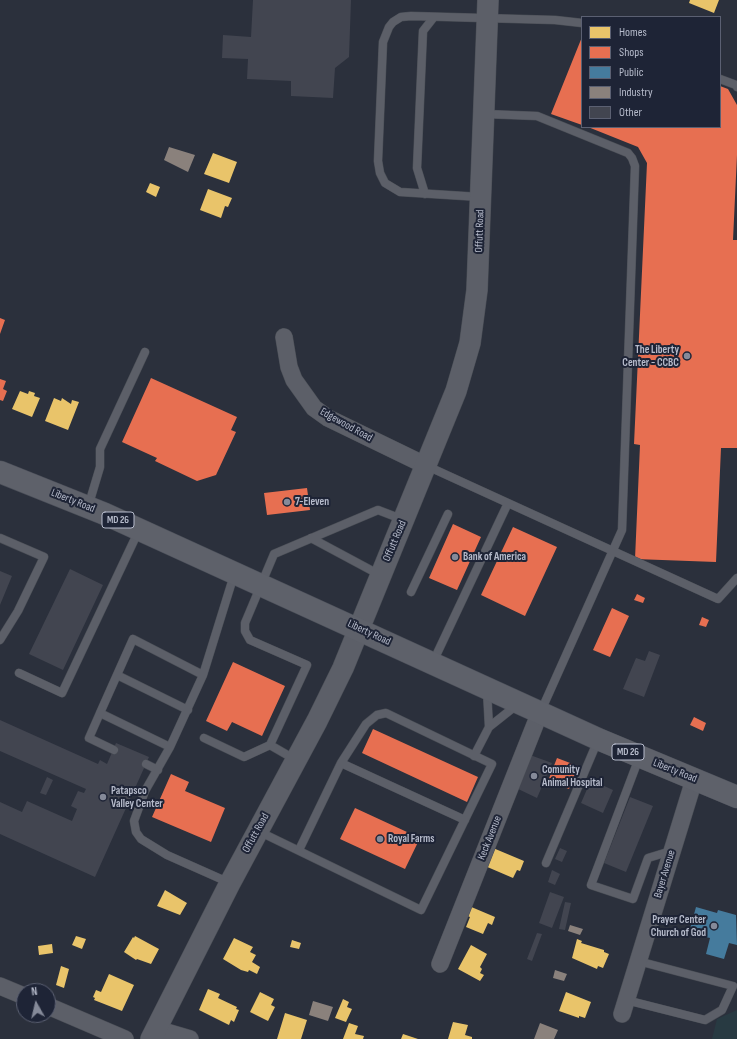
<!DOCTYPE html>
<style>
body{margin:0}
#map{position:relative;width:737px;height:1039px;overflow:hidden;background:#2b303c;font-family:"Sofia Sans Condensed",sans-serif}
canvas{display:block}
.legend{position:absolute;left:581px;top:16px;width:140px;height:112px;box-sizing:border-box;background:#1e2436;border:1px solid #5b6072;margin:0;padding:5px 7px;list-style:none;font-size:12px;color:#b6bbcb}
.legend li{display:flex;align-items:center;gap:8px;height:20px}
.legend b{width:20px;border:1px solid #5b6072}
.north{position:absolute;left:16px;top:983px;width:40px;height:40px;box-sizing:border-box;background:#1e2436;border:1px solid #5b6072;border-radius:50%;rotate:352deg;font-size:11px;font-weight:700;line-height:16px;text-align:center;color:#b6bbcb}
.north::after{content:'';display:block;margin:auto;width:14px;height:18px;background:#858a99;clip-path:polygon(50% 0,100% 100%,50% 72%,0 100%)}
</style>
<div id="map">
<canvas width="737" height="1039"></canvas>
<ul class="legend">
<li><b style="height:11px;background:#e9c46a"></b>Homes</li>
<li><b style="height:11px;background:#e76f51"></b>Shops</li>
<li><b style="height:11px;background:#457b9d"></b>Public</li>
<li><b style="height:11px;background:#8a817c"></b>Industry</li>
<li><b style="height:11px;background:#424550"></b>Other</li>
</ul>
<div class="north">N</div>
</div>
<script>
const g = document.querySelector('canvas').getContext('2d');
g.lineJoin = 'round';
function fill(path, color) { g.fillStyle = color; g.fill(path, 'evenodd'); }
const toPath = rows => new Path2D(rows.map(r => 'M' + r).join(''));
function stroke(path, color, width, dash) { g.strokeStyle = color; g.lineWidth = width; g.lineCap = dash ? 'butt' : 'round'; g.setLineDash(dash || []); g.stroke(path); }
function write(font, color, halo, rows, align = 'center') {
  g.font = font + ' "Sofia Sans Condensed",sans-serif'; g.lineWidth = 4; g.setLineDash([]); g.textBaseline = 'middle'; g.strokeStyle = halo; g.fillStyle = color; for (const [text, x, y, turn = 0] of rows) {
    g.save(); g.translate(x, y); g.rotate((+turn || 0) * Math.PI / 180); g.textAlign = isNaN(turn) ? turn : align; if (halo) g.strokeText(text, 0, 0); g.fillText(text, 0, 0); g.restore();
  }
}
fill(toPath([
 [737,1010,737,1039,712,1039,717,1019]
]), '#283a42');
fill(toPath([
 [690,0,719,0,714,13,689,3],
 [213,153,237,162,229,183,204,174],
 [150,183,160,187,156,197,146,192],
 [208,189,232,198,228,207,225,206,221,218,200,210],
 [20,391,28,394,29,391,35,393,34,396,40,398,32,417,12,409],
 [54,398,61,401,62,398,71,404,72,400,79,402,68,430,45,421],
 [493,848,524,861,520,871,517,870,513,878,485,866],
 [165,890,187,903,180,915,157,906],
 [469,906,495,917,492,925,488,923,483,934,466,927,470,917,465,915],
 [76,936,86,939,82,949,72,945],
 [135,936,159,949,151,964,137,959,136,960,124,952,133,937,134,938],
 [234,938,253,947,250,952,256,955,252,962,260,967,257,974,249,970,248,972,241,970,223,959],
 [577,939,582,941,581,943,604,950,604,952,609,954,603,968,598,966,597,969,572,958],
 [292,940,301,943,299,949,290,947],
 [52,944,53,953,39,955,38,946],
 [471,945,487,954,480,967,482,969,480,973,484,975,480,981,458,969],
 [61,966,69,969,64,988,56,985],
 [109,974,134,985,122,1011,94,1000,95,998,93,997,96,990,101,992],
 [208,989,220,994,218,998,237,1007,236,1009,239,1010,234,1022,231,1020,229,1025,199,1010],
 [260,992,274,999,271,1005,275,1007,268,1021,250,1012],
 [566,992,591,1002,585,1018,579,1016,579,1018,559,1011],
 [343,999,349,1002,347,1007,352,1009,346,1022,335,1018],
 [285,1013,307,1020,301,1039,277,1039],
 [453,1022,468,1025,465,1035,472,1037,472,1039,448,1039],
 [349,1023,358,1026,355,1034,364,1036,363,1039,343,1039],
 [403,1034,418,1039,401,1039]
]), '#e9c46a');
fill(toPath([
 [582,37,582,125,551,114],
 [720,86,728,89,737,105,737,155,733,240,737,240,737,448,721,448,716,562,635,559,640,445,634,444,647,163,638,147,588,127,720,127],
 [0,318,5,320,0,334],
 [151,378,237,417,231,430,236,432,216,475,197,481,155,461,157,458,122,442],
 [0,379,6,381,3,389,7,391,3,401,0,400],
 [307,488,310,510,267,515,264,493],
 [453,524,481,537,457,590,429,578],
 [513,527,557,547,525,616,481,595],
 [637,594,645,598,643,603,634,600],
 [612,608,629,616,610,657,593,650],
 [702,617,709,620,706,627,699,625],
 [233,662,285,686,262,736,232,722,227,731,206,721],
 [694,717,706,723,703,731,690,725],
 [373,729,478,777,467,802,362,753],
 [557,758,578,766,569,789,548,781],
 [171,774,189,782,185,791,225,808,211,842,152,817],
 [355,808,420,838,405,869,340,839]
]), '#e76f51');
fill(toPath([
 [696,907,717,913,718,910,736,915,737,945,729,943,724,959,706,954,710,938,689,933]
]), '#457b9d');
fill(toPath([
 [169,147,195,155,188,172,164,160],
 [570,925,583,929,580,935,568,931],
 [555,970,567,974,564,981,553,978],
 [313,1001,333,1007,328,1021,309,1015],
 [540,1023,558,1030,554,1039,534,1039]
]), '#8a817c');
fill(toPath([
 [253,0,351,0,349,57,335,68,333,98,291,96,291,81,247,79,248,59,222,58,223,35,251,37],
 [70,569,103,585,63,670,29,654],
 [0,571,12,576,0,605],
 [649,651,660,655,644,697,623,689,636,658,645,661],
 [0,720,98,764,100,760,107,764,116,743,149,757,95,877,0,834,0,802,22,812,27,801,72,821,77,809,71,806,78,791,84,793,86,789,0,751],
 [530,755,552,763,537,798,516,788],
 [47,777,53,780,46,795,40,793],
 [591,780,613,790,603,813,581,803],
 [630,797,653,806,626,872,604,863],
 [560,848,567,851,562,862,555,859],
 [552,870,560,874,555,885,548,882],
 [550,892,564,897,552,928,539,923],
 [565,902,571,903,565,930,559,929],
 [537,933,542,934,532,961,527,959]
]), '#424550');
const service = toPath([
 [720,79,736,85,737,87],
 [485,114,537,116,628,153,632,158,635,166,622,530,541,711],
 [425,194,417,168,423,31,434,17],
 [480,197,400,192,385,183,380,173,378,161,383,42,389,27,393,22,401,17,411,16,555,20,582,23],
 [427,466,718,599,737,578],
 [88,507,100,467,100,449,145,352],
 [0,538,44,557,18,611,0,640],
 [311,538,380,575],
 [411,592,448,514],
 [433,662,508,503],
 [19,673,62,693,139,530],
 [117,675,188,710],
 [203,675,133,639,100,713,170,747,203,675,234,575],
 [487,691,489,727],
 [100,713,89,738,114,750],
 [204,738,244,757,270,745],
 [170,747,145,791,134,821,136,832,141,839,167,855,230,883],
 [474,756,489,727,518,704],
 [639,758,591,885,633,899,648,858,671,851],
 [296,760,270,745,307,665,250,640,245,631,245,623,274,554,378,510,404,520],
 [341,763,465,820],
 [146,764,158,770],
 [258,831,421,910,492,764,386,713,377,715,366,724,341,763,299,850],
 [546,863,598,740],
 [626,1000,705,1020,722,1010,733,986,638,961]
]);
const minor = toPath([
 [284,337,289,367,294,380,314,408,328,418,427,466],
 [440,964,540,712],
 [0,986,24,996],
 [48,1006,125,1039],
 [622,1014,694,780],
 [156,1029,190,1039]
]);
const tertiary = toPath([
 [151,1039,230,883,317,721,343,668,456,391,470,343,477,290,488,0]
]);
const primary = toPath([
 [0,472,105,514,598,739,737,797]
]);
stroke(service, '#494d55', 9);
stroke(minor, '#494d55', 18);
stroke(tertiary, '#494d55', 22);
stroke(primary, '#494d57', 23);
stroke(service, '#5c5f68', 8);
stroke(minor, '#5c5f68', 17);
stroke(tertiary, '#5c5f68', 21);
stroke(primary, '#5e616a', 22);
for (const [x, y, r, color] of [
 [687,356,4,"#858a99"],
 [287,502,4,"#858a99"],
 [455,557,4,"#858a99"],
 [534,776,4,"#858a99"],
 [103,797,4,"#858a99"],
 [380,839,4,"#858a99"],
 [714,926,4,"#858a99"]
]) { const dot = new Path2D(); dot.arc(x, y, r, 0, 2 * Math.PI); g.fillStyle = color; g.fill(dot); stroke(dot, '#1e2436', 1.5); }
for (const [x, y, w] of [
 [118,520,32],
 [628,752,32]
]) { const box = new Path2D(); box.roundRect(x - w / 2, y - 8, w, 16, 3); g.fillStyle = '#1e2436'; g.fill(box); stroke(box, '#b6bbcb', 1); }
write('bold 10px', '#b6bbcb', null, [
 ["MD 26",118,520],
 ["MD 26",628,752]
]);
write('11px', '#b6bbcb', '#1e2436', [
 ["Offutt Road",480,231,-88],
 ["Edgewood Road",346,425,29],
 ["Liberty Road",73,501,22],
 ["Offutt Road",395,541,-67],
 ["Liberty Road",369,633,25],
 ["Liberty Road",675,771,22],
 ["Offutt Road",256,833,-61],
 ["Keck Avenue",490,838,-68],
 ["Bayer Avenue",665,874,-73]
]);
write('bold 11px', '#b6bbcb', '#1e2436', [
 ["The Liberty",679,350,"right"],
 ["Center - CCBC",679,363,"right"],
 ["7-Eleven",295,502],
 ["Bank of America",463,557],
 ["Comunity",542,770],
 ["Animal Hospital",542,783],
 ["Patapsco",111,791],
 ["Valley Center",111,804],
 ["Royal Farms",388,839],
 ["Prayer Center",706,920,"right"],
 ["Church of God",706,933,"right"]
], 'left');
</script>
